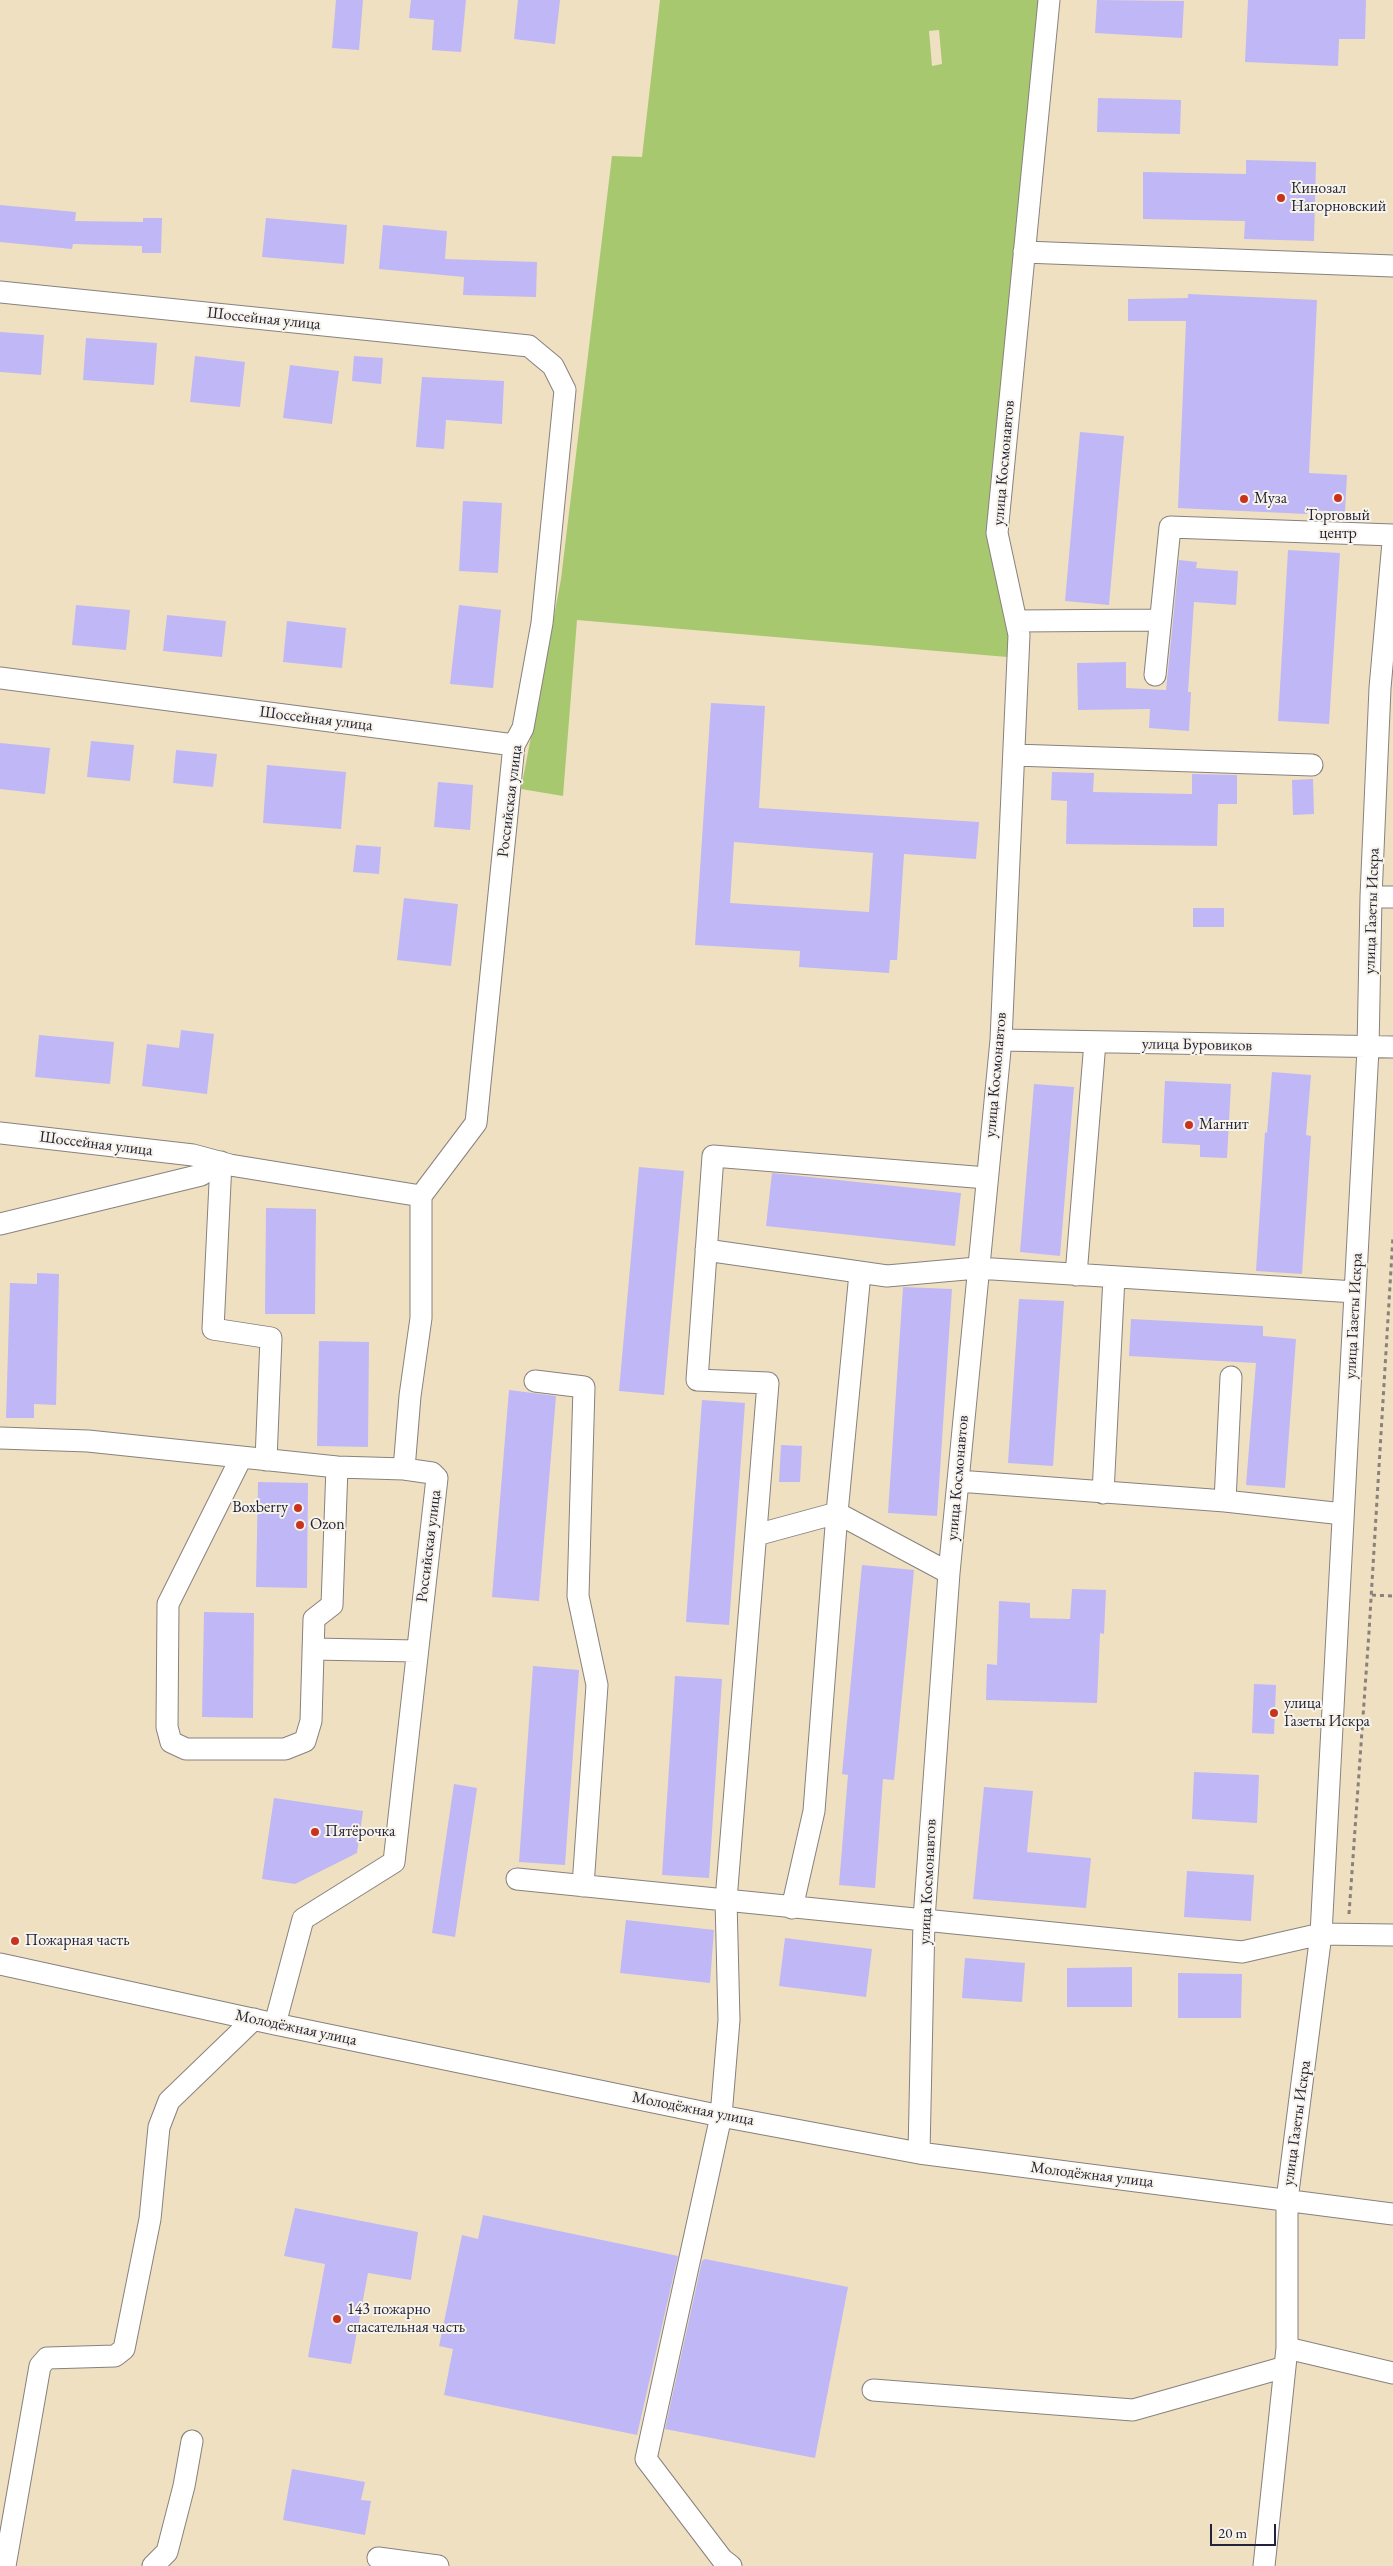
<!DOCTYPE html>
<meta charset="utf-8">
<style>
body{margin:0}
#map{position:relative;width:1393px;height:2566px;overflow:hidden;background:#efe0c1;font-family:"EB Garamond",serif}
canvas{display:block}
.scale{position:absolute;left:1210px;top:2524px;width:66px;height:22px;box-sizing:border-box;border:2px solid #22223b;border-top:0;padding-left:6px;font-size:15px;line-height:18px;white-space:nowrap;color:#22223b;-webkit-text-stroke:4px #f7f3e8;paint-order:stroke}
</style>
<div id="map">
<canvas width="1393" height="2566"></canvas>
<div class="scale">20 m</div>
</div>
<script>
const g = document.querySelector('canvas').getContext('2d');
g.lineJoin = 'round';
function fill(path, color) { g.fillStyle = color; g.fill(path, 'evenodd'); }
const toPath = rows => new Path2D(rows.map(r => 'M' + r).join(''));
function stroke(path, color, width, dash) { g.strokeStyle = color; g.lineWidth = width; g.lineCap = dash ? 'butt' : 'round'; g.setLineDash(dash || []); g.stroke(path); }
function write(font, color, halo, rows, align = 'center') {
  g.font = font + ' "EB Garamond",serif'; g.lineWidth = 4; g.setLineDash([]); g.textBaseline = 'middle'; g.strokeStyle = halo; g.fillStyle = color; for (const [text, x, y, turn = 0] of rows) {
    g.save(); g.translate(x, y); g.rotate((+turn || 0) * Math.PI / 180); g.textAlign = isNaN(turn) ? turn : align; if (halo) g.strokeText(text, 0, 0); g.fillText(text, 0, 0); g.restore();
  }
}
fill(toPath([
 [660,0,1040,0,993,535,1009,621,1007,657,577,620,563,796,521,789,561,579,612,156,642,157],
 [939,30,942,64,932,66,929,31]
]), '#a8c870');
fill(toPath([
 [336,0,363,0,359,50,332,48],
 [411,0,466,0,461,52,432,50,434,20,409,18],
 [518,0,560,0,555,44,514,39],
 [1097,0,1184,1,1182,38,1095,33],
 [1248,0,1366,0,1365,39,1339,39,1338,66,1245,62],
 [1098,98,1181,100,1180,134,1097,132],
 [1246,160,1316,162,1314,241,1244,239,1245,221,1143,219,1143,172,1246,174],
 [0,205,76,212,75,221,143,222,143,218,162,218,161,253,142,253,142,246,73,244,72,249,0,242],
 [266,218,347,225,344,264,262,257],
 [383,225,447,231,445,259,537,262,536,297,463,295,464,277,379,269],
 [1188,294,1317,300,1309,473,1347,475,1345,512,1308,510,1307,514,1178,508,1186,321,1128,321,1128,299,1188,298],
 [0,332,44,335,41,375,0,372],
 [86,338,157,343,154,385,83,380],
 [195,356,245,362,240,407,190,402],
 [354,356,383,358,381,384,352,381],
 [290,365,339,371,332,424,283,418],
 [422,377,504,381,502,424,446,420,444,449,416,447],
 [1080,432,1124,436,1109,605,1065,601],
 [463,501,502,503,498,573,459,571],
 [1288,550,1340,553,1329,724,1278,721],
 [1179,560,1197,562,1196,568,1238,571,1236,605,1194,602,1188,692,1191,692,1189,731,1149,728,1150,709,1078,710,1077,663,1126,662,1126,688,1166,690],
 [76,605,130,610,126,650,72,645],
 [459,605,501,610,493,688,450,684],
 [167,615,226,621,222,657,163,651],
 [287,621,346,628,342,668,283,662],
 [711,703,765,706,759,808,979,822,976,859,904,854,897,960,890,960,889,973,799,967,800,951,695,945],
 [734,842,873,853,869,912,730,903],
 [91,741,134,745,130,781,87,777],
 [0,743,50,748,45,794,0,789],
 [176,750,217,754,213,787,173,783],
 [267,765,346,772,341,829,263,823],
 [1052,772,1094,773,1093,792,1192,794,1192,774,1237,775,1237,804,1218,804,1217,846,1066,844,1067,801,1051,800],
 [1313,779,1314,814,1293,815,1292,780],
 [438,782,473,785,470,830,434,827],
 [356,845,381,847,379,874,353,872],
 [404,898,458,904,451,966,397,960],
 [1193,908,1224,908,1224,927,1193,927],
 [181,1030,214,1034,207,1094,142,1086,147,1044,179,1048],
 [39,1035,114,1042,110,1084,35,1077],
 [1272,1072,1311,1075,1306,1135,1311,1136,1302,1274,1256,1271,1265,1132,1267,1133],
 [1165,1081,1231,1084,1227,1158,1200,1157,1200,1145,1162,1143],
 [1034,1084,1074,1087,1060,1256,1020,1252],
 [639,1167,684,1171,664,1395,619,1391],
 [772,1173,961,1193,955,1246,766,1226],
 [266,1208,316,1209,315,1314,265,1314],
 [37,1273,59,1274,56,1405,34,1404,34,1418,6,1418,10,1283,37,1284],
 [903,1287,952,1289,937,1516,888,1513],
 [1019,1299,1064,1301,1053,1466,1008,1463],
 [1131,1319,1263,1326,1263,1336,1296,1339,1285,1488,1246,1485,1256,1363,1129,1356],
 [319,1341,369,1342,368,1447,317,1446],
 [509,1390,556,1396,539,1601,492,1597],
 [702,1400,745,1403,729,1625,686,1622],
 [781,1445,802,1446,800,1482,779,1482],
 [258,1482,308,1483,307,1588,256,1587],
 [862,1565,914,1570,894,1780,883,1779,875,1888,839,1885,848,1775,842,1774],
 [1072,1589,1106,1590,1104,1634,1100,1633,1097,1703,986,1700,987,1664,997,1665,999,1601,1030,1603,1030,1618,1070,1619],
 [204,1612,254,1613,253,1718,202,1717],
 [533,1666,579,1670,565,1865,519,1862],
 [675,1676,722,1679,709,1878,662,1875],
 [1254,1684,1276,1685,1274,1734,1252,1733],
 [1194,1772,1259,1775,1257,1823,1192,1819],
 [454,1784,477,1788,455,1937,432,1933],
 [984,1787,1033,1791,1027,1852,1091,1858,1086,1908,973,1899],
 [274,1798,363,1811,357,1853,295,1884,262,1879],
 [1187,1871,1254,1875,1251,1921,1184,1917],
 [626,1920,714,1930,710,1983,620,1973],
 [785,1938,872,1949,866,1997,779,1986],
 [965,1958,1025,1963,1022,2002,962,1998],
 [1132,1967,1132,2007,1067,2007,1067,1968],
 [1178,1973,1242,1974,1241,2018,1178,2018],
 [295,2208,418,2232,411,2280,368,2273,351,2364,308,2357,325,2264,284,2256],
 [483,2215,678,2256,637,2435,444,2395,453,2349,439,2346,462,2235,478,2239],
 [705,2259,848,2287,815,2458,665,2429,702,2261],
 [292,2469,365,2482,361,2500,371,2501,365,2535,283,2520]
]), '#c0b7f6');
const minor = toPath([
 [1024,252,1393,266],
 [0,292,529,346,553,366,565,390,542,623,523,728,514,745,476,1123,421,1196],
 [1016,621,1159,620],
 [1155,675,1170,527,1393,535],
 [0,678,514,745],
 [1014,755,1312,765],
 [1371,897,1393,897],
 [1001,1040,1393,1047],
 [0,1133,193,1155,230,1165,421,1196,421,1318,410,1396,404,1469],
 [0,1224,201,1175,221,1162,213,1329,271,1338,266,1460],
 [706,1250,887,1276,977,1268,1355,1292],
 [1076,1275,1095,1042],
 [535,1381,584,1387,578,1596,597,1685,583,1886],
 [0,1438,88,1441,337,1467],
 [241,1458,168,1604,167,1727,171,1742,186,1749,285,1749,305,1741,311,1721,314,1619,332,1605,337,1467,404,1469,432,1473,437,1478,394,1862,303,1919,275,2024],
 [958,1481,1225,1501,1343,1514],
 [1103,1493,1114,1277],
 [1225,1501,1231,1377],
 [756,1535,837,1513,949,1573],
 [313,1649,416,1651],
 [517,1879,1242,1952,1321,1934,1393,1935],
 [792,1908,814,1811,837,1513,860,1273],
 [0,1964,275,2024,721,2116,919,2153,1393,2214],
 [919,2153,924,1919,949,1573,1001,1040,1019,635,997,533,1049,0],
 [1287,2348,1393,2373],
 [873,2390,1133,2410,1285,2367],
 [378,2558,438,2566],
 [5,2566,40,2366,47,2358,115,2356,124,2349,150,2219,159,2127,169,2101,254,2019],
 [153,2566,167,2552,184,2486,192,2441],
 [731,2566,722,2559,646,2459,721,2116,729,2020,726,1900,768,1383,697,1380,713,1156,987,1178],
 [1264,2566,1287,2348,1287,2200,1321,1934,1368,1049,1371,897,1380,688,1393,542]
]);
stroke(minor, '#88817e', 23);
stroke(toPath([
 [1372,1595,1393,1596],
 [1349,1914,1369,1632,1393,1236]
]), '#88817e', 3, [4, 4]);
stroke(minor, '#fff', 21);
for (const [x, y, r, color] of [
 [1281,198,5,"#c8321e"],
 [1338,498,5,"#c8321e"],
 [1244,499,5,"#c8321e"],
 [1189,1125,5,"#c8321e"],
 [298,1508,5,"#c8321e"],
 [300,1525,5,"#c8321e"],
 [1274,1713,5,"#c8321e"],
 [315,1832,5,"#c8321e"],
 [15,1941,5,"#c8321e"],
 [337,2319,5,"#c8321e"]
]) { const dot = new Path2D(); dot.arc(x, y, r, 0, 2 * Math.PI); g.fillStyle = color; g.fill(dot); stroke(dot, '#f7f3e8', 2); }
write('16px', '#22223b', '#f7f3e8', [
 ["Кинозал",1291,189],
 ["Нагорновский",1291,207],
 ["Муза",1254,499],
 ["Торговый",1338,516,"center"],
 ["центр",1338,534,"center"],
 ["Магнит",1199,1125],
 ["Boxberry",288,1508,"right"],
 ["Ozon",310,1525],
 ["улица",1284,1704],
 ["Газеты Искра",1284,1722],
 ["Пятёрочка",325,1832],
 ["Пожарная часть",25,1941],
 ["143 пожарно",347,2310],
 ["спасательная часть",347,2328]
], 'left');
write('16px', '#22223b', '#f7f3e8', [
 ["Шоссейная улица",264,319,6],
 ["улица Космонавтов",1004,463,-85],
 ["Шоссейная улица",316,719,7],
 ["Российская улица",510,801,-83],
 ["улица Газеты Искра",1372,911,-88],
 ["улица Буровиков",1197,1045,1],
 ["улица Космонавтов",996,1075,-85],
 ["Шоссейная улица",96,1144,7],
 ["улица Газеты Искра",1354,1316,-87],
 ["улица Космонавтов",958,1478,-85],
 ["Российская улица",429,1546,-83],
 ["улица Космонавтов",928,1882,-87],
 ["Молодёжная улица",296,2028,12],
 ["Молодёжная улица",693,2109,11],
 ["улица Газеты Искра",1297,2123,-82],
 ["Молодёжная улица",1092,2175,7]
]);
</script>
